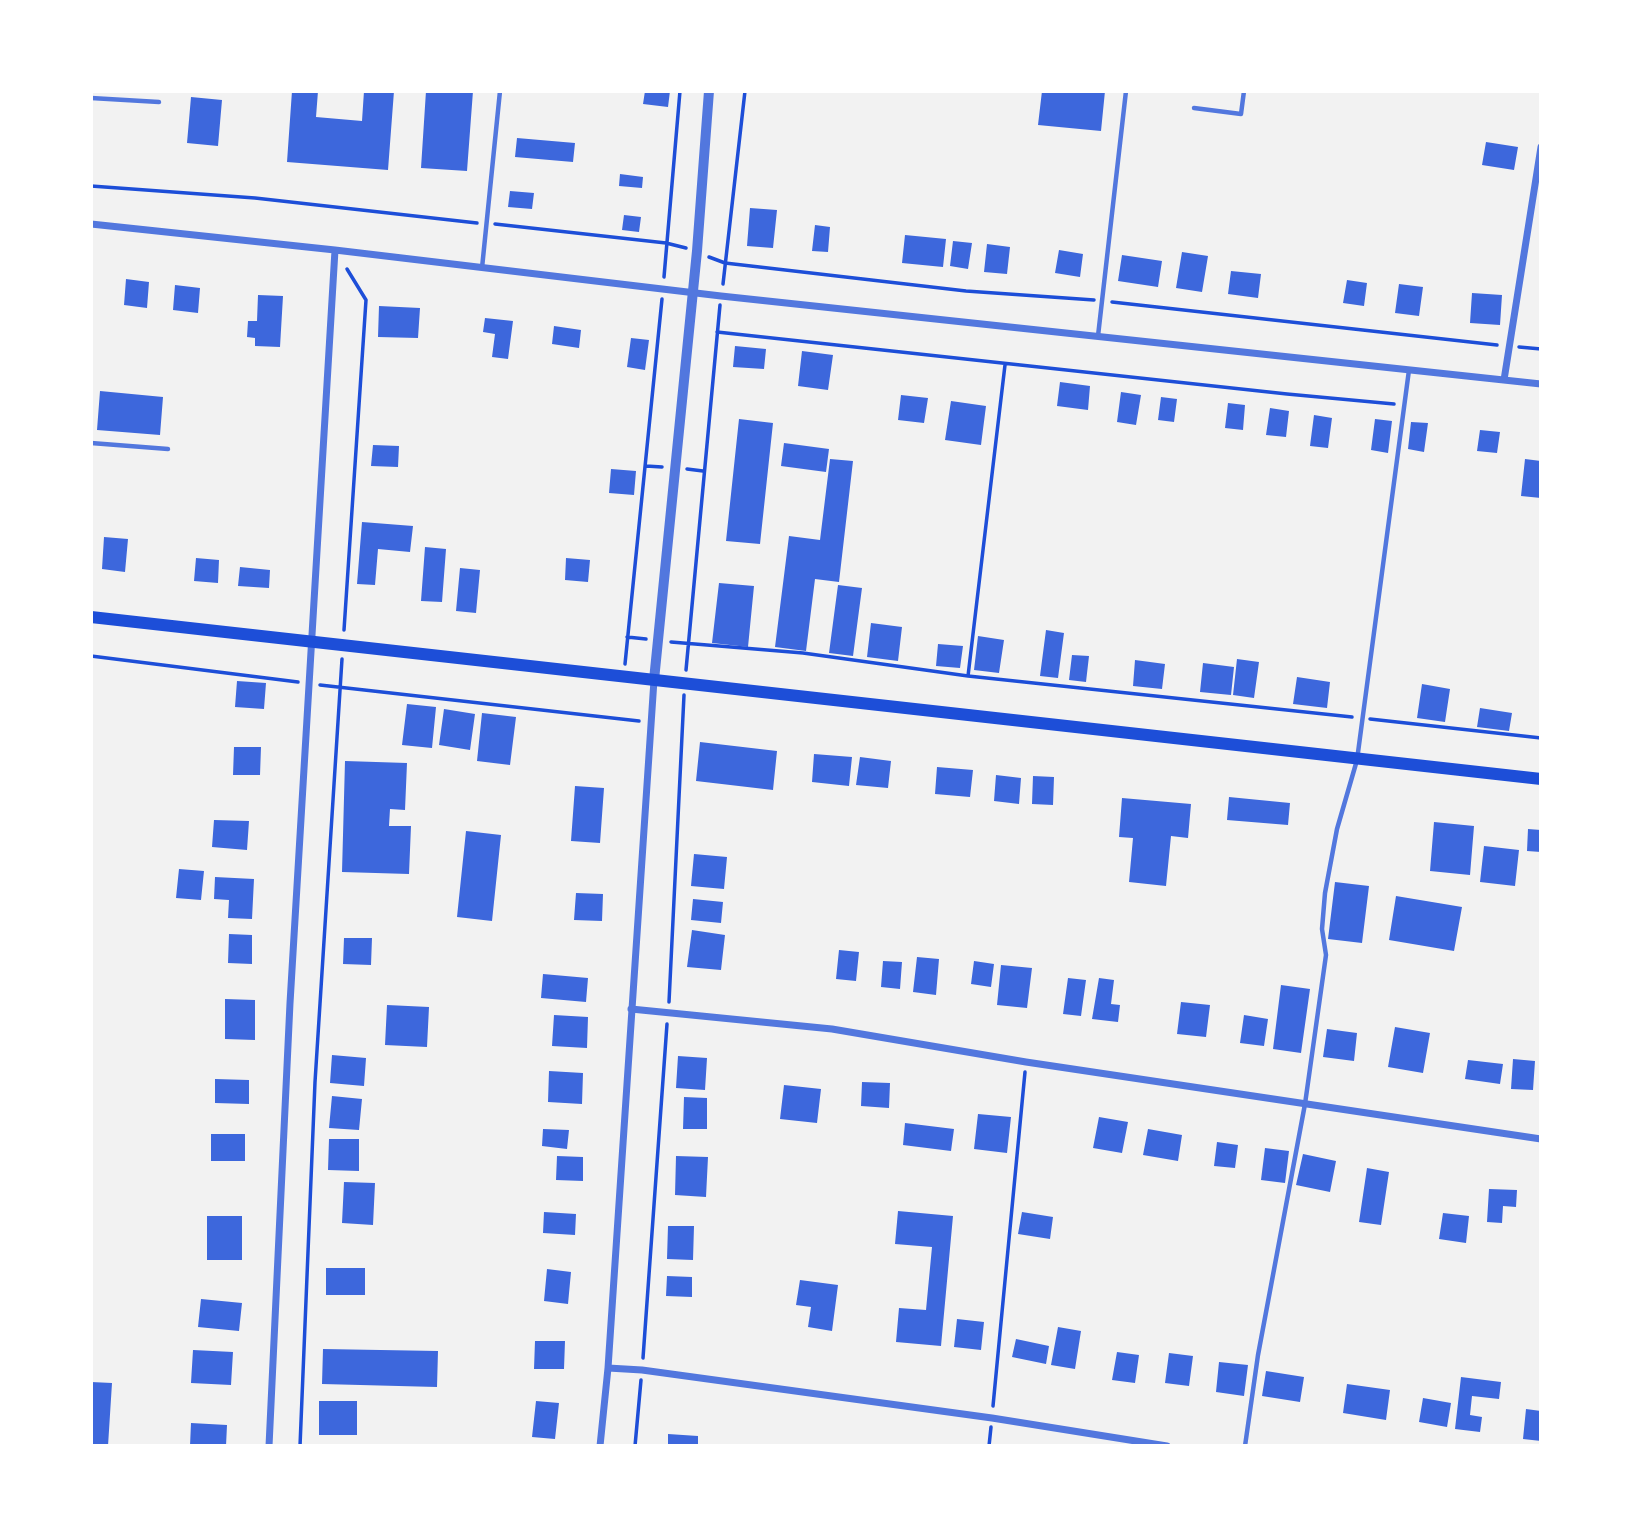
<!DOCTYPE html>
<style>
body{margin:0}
#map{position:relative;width:1632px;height:1537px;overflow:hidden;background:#f2f2f2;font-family:"Roboto Condensed",sans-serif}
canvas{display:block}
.frame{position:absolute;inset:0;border:93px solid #fff;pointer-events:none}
</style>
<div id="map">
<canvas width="1632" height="1537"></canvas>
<div class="frame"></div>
</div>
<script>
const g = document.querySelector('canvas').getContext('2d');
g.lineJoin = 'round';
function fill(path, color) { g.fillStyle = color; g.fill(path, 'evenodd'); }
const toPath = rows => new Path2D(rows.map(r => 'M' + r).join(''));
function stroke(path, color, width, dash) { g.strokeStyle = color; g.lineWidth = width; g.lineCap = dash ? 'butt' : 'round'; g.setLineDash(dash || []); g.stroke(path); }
fill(toPath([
 [292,91,318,91,316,117,362,121,364,91,394,91,388,170,287,162],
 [426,91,473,91,467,171,421,168],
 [645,91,670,91,668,107,643,104],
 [1042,91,1105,91,1101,131,1038,125],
 [191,97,222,100,218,146,187,143],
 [517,138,575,143,573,162,515,157],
 [1486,142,1518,147,1514,170,1482,165],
 [620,174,643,177,642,188,619,186],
 [510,191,534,193,532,209,508,207],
 [750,208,777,210,773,248,747,246],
 [624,215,641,217,639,232,622,230],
 [815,225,830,227,828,252,812,251],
 [905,235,946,239,943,267,902,263],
 [953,241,972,243,968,269,950,266],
 [987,244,1010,247,1007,274,984,272],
 [1059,250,1083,254,1080,277,1055,273],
 [1182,252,1208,256,1202,292,1176,288],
 [1122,255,1162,261,1158,287,1118,281],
 [1231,271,1261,274,1258,298,1228,294],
 [126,279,149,282,147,308,124,305],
 [1347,280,1367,283,1364,306,1343,303],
 [1399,284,1423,287,1419,316,1395,313],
 [175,285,200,288,198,313,173,310],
 [1472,293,1502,295,1500,325,1470,323],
 [258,295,283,296,280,347,255,346,255,338,247,337,248,321,257,321],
 [379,306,420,308,418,338,378,337],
 [485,318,513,321,508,359,492,357,495,334,483,332],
 [554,326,581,330,579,348,552,344],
 [631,338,649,340,645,370,627,367],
 [735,346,766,349,764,369,733,367],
 [802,351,833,355,828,390,798,386],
 [1060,382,1090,386,1088,410,1057,406],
 [100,391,163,397,160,435,97,430],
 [1121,392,1141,395,1136,425,1117,422],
 [901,395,928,398,924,423,898,420],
 [1161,397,1177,399,1174,422,1158,420],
 [951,401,986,406,981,445,945,440],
 [1228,403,1245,405,1243,430,1225,428],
 [1270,408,1289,411,1286,437,1266,435],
 [1314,415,1332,418,1328,448,1310,446],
 [739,419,773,423,760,544,726,541],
 [1375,419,1392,421,1388,453,1371,450],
 [1411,422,1428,423,1424,452,1408,449],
 [1480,430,1500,432,1497,453,1477,451],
 [784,443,829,449,826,472,781,466],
 [373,445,399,446,398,467,371,466],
 [830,459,853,461,839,582,815,579,806,651,775,647,789,536,820,540],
 [1525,459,1541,461,1541,498,1521,496],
 [611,469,636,471,634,495,609,493],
 [362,522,413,526,410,552,378,549,375,585,357,584],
 [104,537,128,539,125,572,102,569],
 [425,547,446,549,442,602,421,601],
 [196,558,219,560,218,583,194,581],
 [566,558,590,560,588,582,565,580],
 [240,567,270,570,269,588,238,586],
 [460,568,480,570,476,613,456,611],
 [719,583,754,586,748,647,712,643],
 [838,585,862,588,853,656,829,653],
 [871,623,902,627,898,661,867,657],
 [1046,630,1064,633,1058,678,1040,676],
 [978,636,1004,640,999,673,974,670],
 [938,644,963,646,960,668,936,666],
 [1072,655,1089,656,1086,682,1069,680],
 [1237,659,1259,662,1254,698,1233,695],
 [1135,660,1165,664,1162,689,1133,686],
 [1203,663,1234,667,1231,695,1200,692],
 [1297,677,1330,682,1327,708,1293,704],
 [237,681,266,683,264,709,235,707],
 [1422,684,1450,689,1445,722,1417,718],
 [407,704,436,707,432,748,402,745],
 [1480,708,1512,713,1509,731,1477,727],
 [444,709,475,714,470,750,439,745],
 [482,713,516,717,510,765,477,761],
 [700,742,777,751,773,790,696,781],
 [234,747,261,747,260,775,233,775],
 [814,754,852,757,849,786,812,782],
 [860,757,891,761,888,788,856,785],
 [345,761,407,763,405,810,390,809,389,826,411,826,409,874,342,872],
 [937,767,973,770,970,797,935,794],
 [996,775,1021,778,1019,804,994,801],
 [1033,776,1054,777,1053,805,1032,804],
 [575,786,604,788,600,843,571,841],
 [1229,797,1290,803,1288,825,1227,820],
 [1122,798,1191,804,1188,838,1171,836,1166,886,1129,882,1133,838,1119,837],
 [214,820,249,821,247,850,212,847],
 [1434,822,1474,826,1470,875,1430,871],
 [1528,829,1541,830,1541,852,1527,851],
 [466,831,501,835,492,921,457,917],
 [1484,846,1519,850,1515,886,1480,882],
 [694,854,727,857,724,889,691,886],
 [179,869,204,871,201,900,176,898],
 [215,877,254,879,252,919,228,918,229,900,214,899],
 [1335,882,1369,886,1362,943,1328,939],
 [576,893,603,894,602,921,574,920],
 [1396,896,1462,907,1454,951,1389,940],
 [693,899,723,902,721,923,691,920],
 [692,930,725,935,721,970,687,967],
 [229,934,252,935,252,964,228,963],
 [344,938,372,938,371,965,343,964],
 [839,950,859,952,856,981,836,979],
 [917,957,939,959,936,995,913,992],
 [883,961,902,962,900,989,881,987],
 [974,961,994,964,991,987,971,984],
 [1001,965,1032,968,1027,1008,997,1005],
 [543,974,588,978,586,1002,541,998],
 [1068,978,1086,980,1081,1016,1063,1014],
 [1099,978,1114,980,1111,1004,1120,1005,1118,1022,1092,1019],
 [1281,985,1310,989,1301,1053,1273,1049],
 [225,999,255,1000,255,1040,225,1039],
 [1181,1002,1210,1005,1206,1037,1177,1034],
 [387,1005,429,1007,427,1047,385,1045],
 [554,1015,588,1017,587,1048,552,1046],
 [1244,1015,1268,1019,1264,1046,1240,1043],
 [1395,1027,1430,1033,1423,1073,1388,1067],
 [1327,1029,1357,1033,1354,1061,1323,1057],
 [332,1055,366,1058,364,1086,330,1083],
 [678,1056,707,1058,705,1090,676,1088],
 [1513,1059,1535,1061,1533,1090,1511,1089],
 [1468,1060,1503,1064,1500,1084,1465,1079],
 [549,1071,583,1073,582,1104,548,1102],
 [215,1079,249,1080,249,1104,215,1103],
 [862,1082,890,1083,889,1108,861,1106],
 [784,1085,821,1089,817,1123,780,1119],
 [332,1096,362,1099,359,1130,329,1128],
 [684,1097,707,1098,707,1129,683,1129],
 [978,1114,1011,1117,1007,1153,974,1149],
 [1099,1117,1128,1122,1122,1153,1093,1148],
 [905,1123,954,1129,951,1151,903,1145],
 [543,1129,569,1130,567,1149,542,1146],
 [1148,1129,1182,1135,1178,1161,1143,1155],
 [211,1134,245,1134,245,1161,211,1161],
 [329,1139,359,1139,359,1171,328,1170],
 [1217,1142,1238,1145,1235,1168,1214,1166],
 [1265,1148,1289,1151,1285,1183,1261,1180],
 [1303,1154,1336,1161,1330,1192,1296,1185],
 [557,1156,583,1157,583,1181,556,1180],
 [676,1156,708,1157,706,1197,675,1195],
 [1367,1168,1389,1172,1381,1225,1359,1222],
 [344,1182,375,1183,373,1225,342,1223],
 [1489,1189,1517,1190,1516,1207,1503,1206,1502,1223,1487,1222],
 [898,1211,953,1216,941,1346,896,1342,899,1308,926,1310,932,1247,895,1244],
 [544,1212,576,1214,575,1235,543,1233],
 [1022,1212,1053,1217,1050,1239,1018,1234],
 [1443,1213,1469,1216,1466,1243,1439,1239],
 [207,1216,242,1216,242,1260,207,1260],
 [668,1226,694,1226,693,1260,667,1259],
 [326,1268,365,1268,365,1295,326,1295],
 [547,1269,571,1272,568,1304,544,1301],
 [667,1276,692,1277,692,1297,666,1296],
 [800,1280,838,1285,832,1331,808,1327,811,1307,796,1305],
 [201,1299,242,1303,239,1331,198,1327],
 [957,1319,984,1322,981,1350,954,1347],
 [1058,1327,1081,1331,1075,1369,1051,1365],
 [1016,1339,1049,1346,1046,1364,1012,1357],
 [535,1341,565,1341,564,1369,534,1369],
 [323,1349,438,1351,437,1387,322,1384],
 [193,1350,233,1352,231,1385,191,1383],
 [1117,1352,1139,1355,1135,1383,1112,1380],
 [1169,1353,1193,1356,1189,1386,1165,1383],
 [1219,1362,1248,1365,1244,1396,1216,1392],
 [1266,1371,1304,1377,1300,1402,1262,1396],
 [1461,1377,1501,1382,1499,1399,1472,1396,1470,1415,1482,1417,1480,1432,1455,1429],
 [91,1382,112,1383,108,1446,91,1446],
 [1347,1384,1390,1390,1386,1420,1343,1413],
 [1423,1398,1451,1403,1447,1427,1419,1422],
 [319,1401,357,1401,357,1435,319,1435],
 [536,1401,559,1403,555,1439,532,1437],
 [1526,1409,1541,1411,1541,1441,1523,1439],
 [191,1423,227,1425,226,1446,190,1446],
 [668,1434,698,1436,698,1446,668,1446]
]), '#3d67dc');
stroke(toPath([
 [91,186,255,198,477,223],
 [495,224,666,243,686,248],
 [709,257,725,263,966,291,1094,300],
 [664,277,680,91],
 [723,284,745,91],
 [1112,302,1497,345],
 [717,332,1287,394,1394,404],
 [1519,347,1541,349],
 [646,466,662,467],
 [687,469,703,471],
 [344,630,366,300,347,269],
 [627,637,646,639],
 [671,642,803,653,968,676,1352,717],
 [91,656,298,682],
 [625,664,662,299],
 [686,670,720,305],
 [968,676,1005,365],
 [320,685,639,721],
 [1370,719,1541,738],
 [669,1002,684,695],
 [643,1358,667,1024],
 [993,1406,1025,1072],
 [300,1446,315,1082,342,659],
 [635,1446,641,1380],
 [989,1446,991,1427]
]), '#1d4ed8', 3.5);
stroke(toPath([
 [91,98,159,102],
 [1194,108,1241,114,1244,91],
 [482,268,500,91],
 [1098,336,1126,91],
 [91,443,168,449],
 [1245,1446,1258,1355,1305,1104,1326,955,1322,929,1325,893,1337,829,1357,760,1409,370]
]), '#5277de', 4.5);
stroke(toPath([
 [91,224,335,250,721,296,1541,384],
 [1504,380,1541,147],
 [631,1009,832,1029,1026,1062,1541,1139],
 [608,1368,642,1370,992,1418,1167,1446],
 [269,1446,290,1003,335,250],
 [600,1446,608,1368,654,680]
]), '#5277de', 7);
stroke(toPath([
 [654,680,697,251,709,91]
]), '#5277de', 10);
stroke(toPath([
 [91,617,1541,779]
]), '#1d4ed8', 12);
</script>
